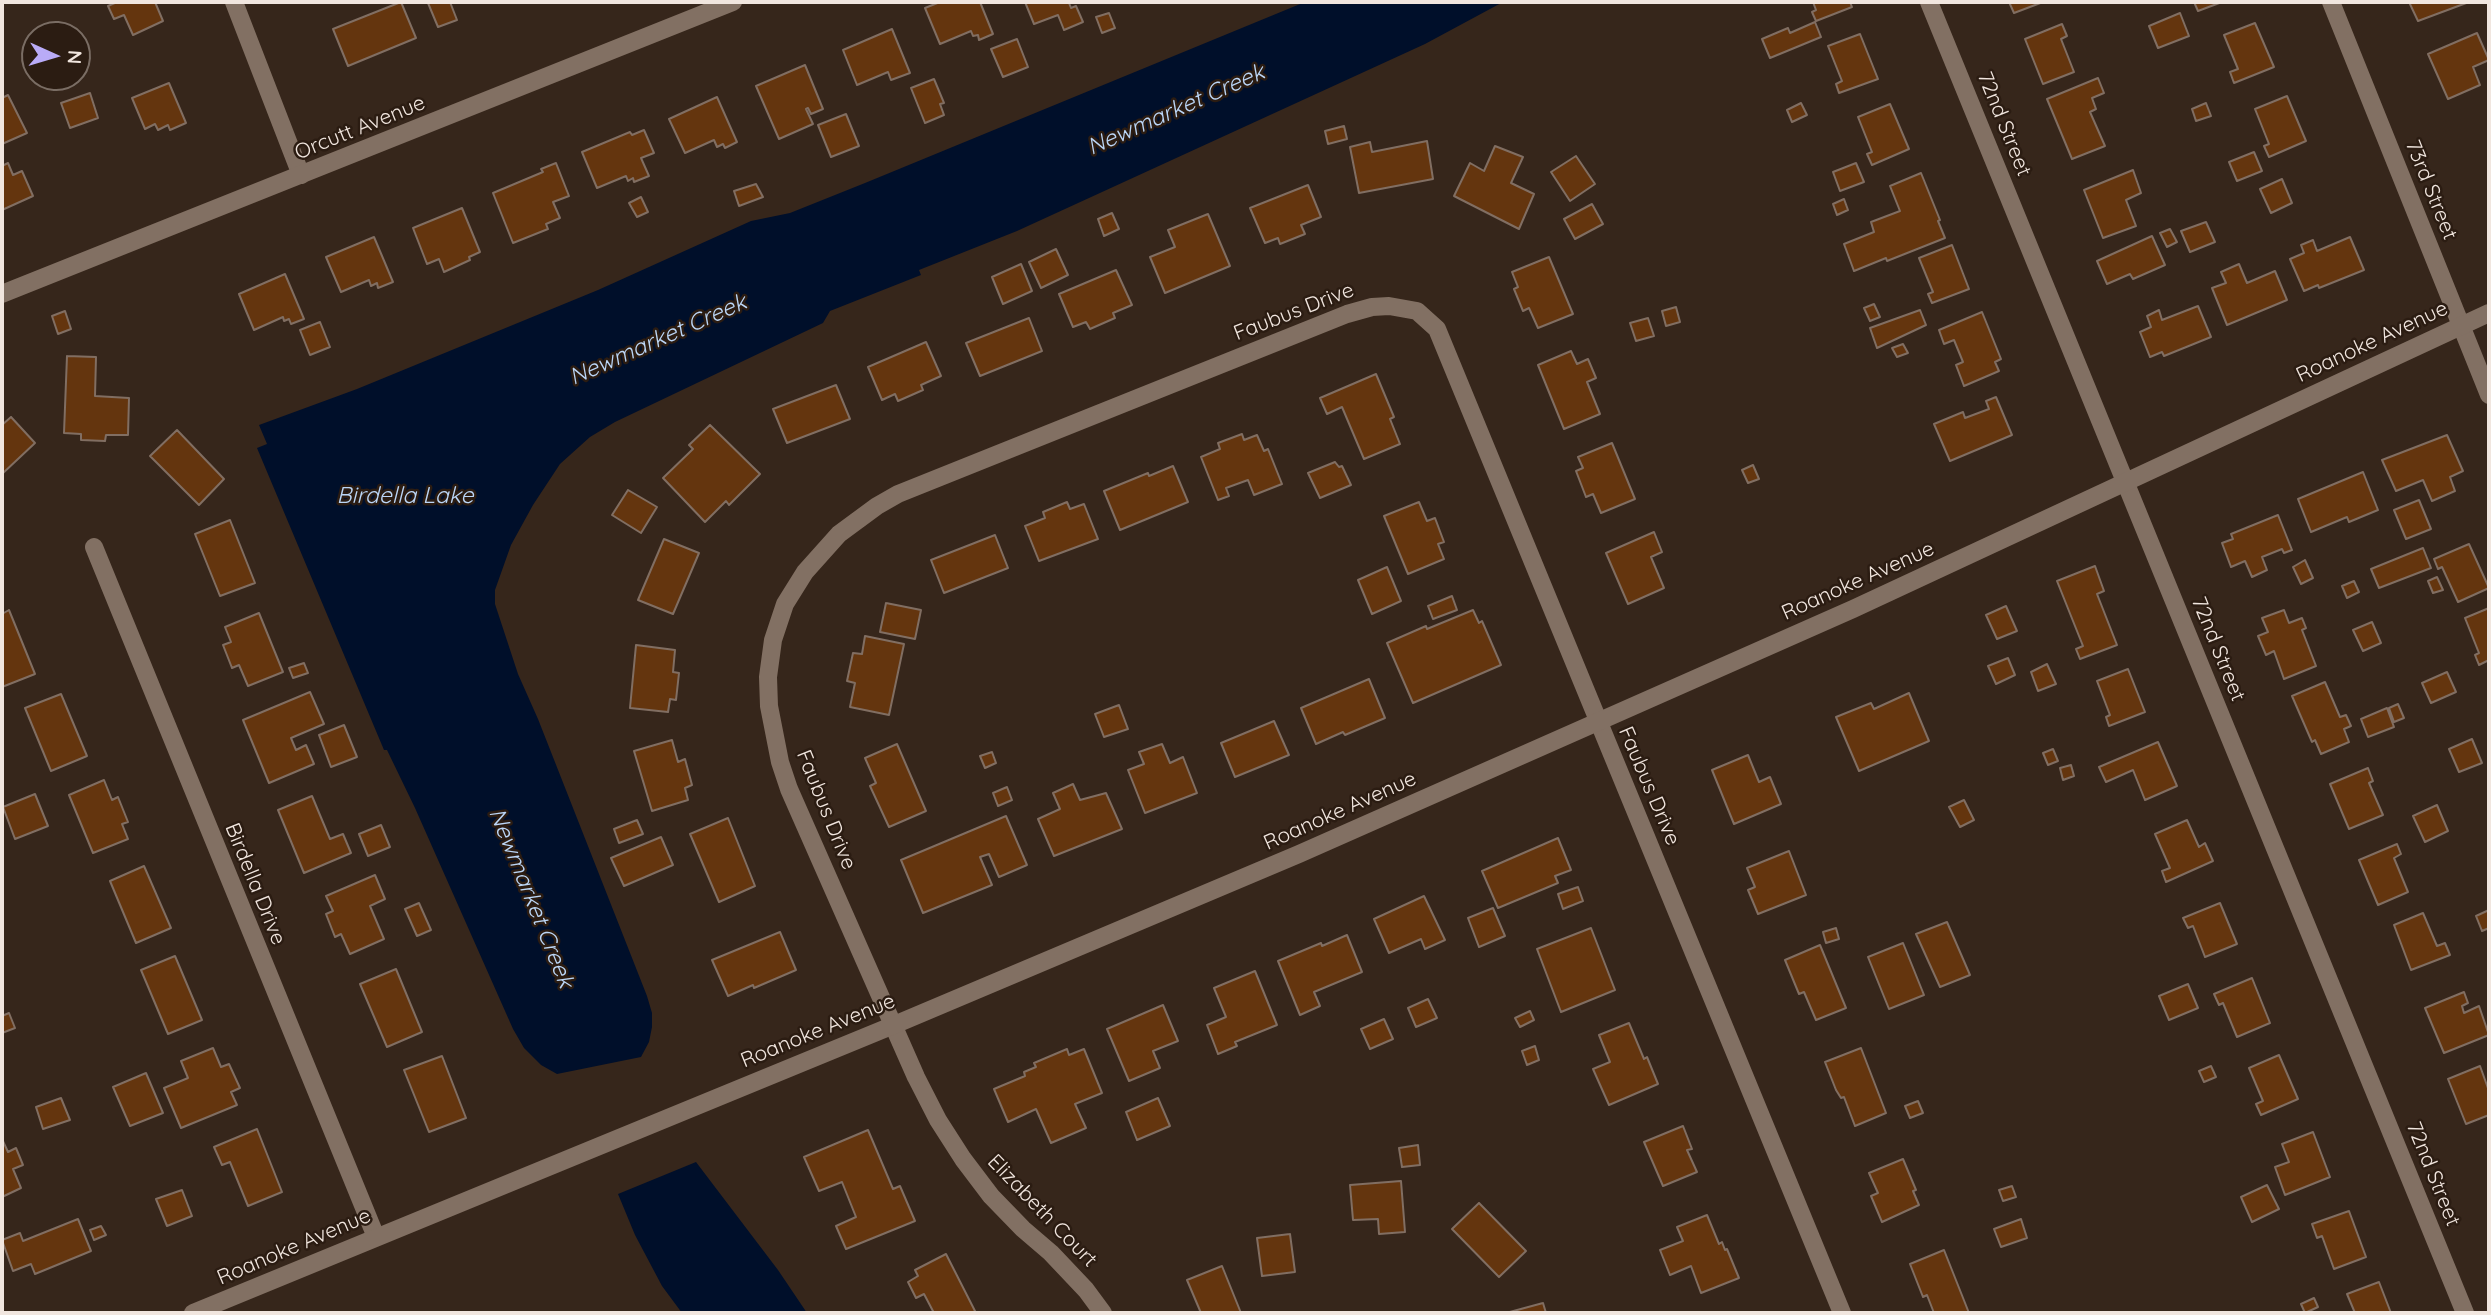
<!DOCTYPE html>
<style>
body{margin:0}
#map{position:relative;width:2491px;height:1315px;overflow:hidden;background:#36261b;font-family:Quicksand,sans-serif}
canvas{display:block}
.frame{position:absolute;inset:0;border:4px solid #f1e6df;pointer-events:none}
.north{position:absolute;left:21px;top:21px;width:70px;height:70px;box-sizing:border-box;background:#2b1c12;border:2px solid #7a6d64;border-radius:50%;rotate:94deg;font-size:19px;font-weight:700;line-height:28px;text-align:center;color:#f1e6df}
.north::after{content:'';display:block;margin:auto;width:24px;height:32px;background:#b9abf7;clip-path:polygon(50% 0,100% 100%,50% 72%,0 100%)}
</style>
<div id="map">
<canvas width="2491" height="1315"></canvas>
<div class="frame"></div>
<div class="north">N</div>
</div>
<script>
const g = document.querySelector('canvas').getContext('2d');
g.lineJoin = 'round';
function fill(path, color) { g.fillStyle = color; g.fill(path, 'evenodd'); }
const toPath = rows => new Path2D(rows.map(r => 'M' + r).join(''));
function stroke(path, color, width, dash) { g.strokeStyle = color; g.lineWidth = width; g.lineCap = dash ? 'butt' : 'round'; g.setLineDash(dash || []); g.stroke(path); }
function write(font, color, halo, rows, align = 'center') {
  g.font = font + ' Quicksand,sans-serif'; g.lineWidth = 5; g.setLineDash([]); g.textBaseline = 'middle'; g.strokeStyle = halo; g.fillStyle = color; for (const [text, x, y, turn = 0] of rows) {
    g.save(); g.translate(x, y); g.rotate((+turn || 0) * Math.PI / 180); g.textAlign = isNaN(turn) ? turn : align; if (halo) g.strokeText(text, 0, 0); g.fillText(text, 0, 0); g.restore();
  }
}
fill(toPath([
 [1305,2,1503,2,1425,44,1017,231,919,270,921,275,830,311,823,323,615,422,590,437,560,464,533,505,511,545,495,590,495,604,518,674,538,719,647,996,652,1013,652,1027,649,1042,641,1057,557,1074,541,1065,524,1048,513,1029,415,808,387,750,384,750,257,448,267,444,259,425,357,389,598,290,751,221,790,213,865,183],
 [696,1162,778,1270,807,1313,682,1313,662,1286,635,1235,618,1194]
]), '#000f2a');
const building = toPath([
 [117,2,155,2,163,21,133,35,124,15,114,19,108,6,117,2],
 [401,2,416,38,348,66,333,29,401,2],
 [450,2,457,20,438,27,428,3,450,2],
 [940,2,980,2,993,34,979,40,978,35,973,36,971,31,940,44,925,8,940,2],
 [1025,2,1071,2,1069,3,1071,8,1076,6,1083,22,1064,30,1058,15,1034,24,1025,2],
 [1813,2,1850,2,1852,7,1816,21,1812,12,1816,10,1813,2],
 [2009,2,2043,2,2014,13,2009,2],
 [2194,2,2222,2,2198,11,2194,2],
 [2409,2,2469,2,2418,21,2409,2],
 [1109,13,1115,28,1102,33,1096,17,1109,13],
 [2180,13,2189,36,2158,48,2149,26,2180,13],
 [1815,22,1821,37,1770,58,1762,39,1788,28,1790,33,1815,22],
 [2255,23,2274,67,2234,83,2230,72,2238,69,2224,35,2255,23],
 [2062,24,2067,36,2061,39,2074,72,2043,84,2025,39,2062,24],
 [892,29,910,73,891,80,888,72,857,85,843,50,892,29],
 [2477,33,2489,60,2473,67,2480,85,2448,99,2428,54,2477,33],
 [1860,34,1878,79,1839,93,1836,84,1842,81,1828,46,1860,34],
 [1017,39,1028,67,1003,77,991,49,1017,39],
 [805,65,823,109,811,114,808,108,806,109,813,124,779,139,756,86,805,65],
 [2098,78,2104,93,2092,98,2096,109,2090,112,2105,146,2072,159,2047,99,2098,78],
 [934,79,944,103,940,104,944,115,925,123,911,88,934,79],
 [169,83,186,123,170,130,168,125,158,130,155,124,145,129,132,98,169,83],
 [90,93,98,118,70,128,61,103,90,93],
 [8,95,27,133,2,144,2,98,8,95],
 [2287,96,2306,141,2269,157,2264,146,2269,144,2255,109,2287,96],
 [717,97,737,142,725,148,723,144,717,147,714,140,685,153,669,119,717,97],
 [1801,103,1807,115,1792,122,1787,110,1801,103],
 [2206,103,2211,116,2196,121,2192,109,2206,103],
 [1890,104,1909,149,1872,165,1867,154,1872,152,1858,117,1890,104],
 [846,114,859,146,831,157,818,125,846,114],
 [1344,126,1347,139,1328,144,1325,131,1344,126],
 [644,130,654,153,641,158,649,176,634,182,633,178,628,181,626,176,597,188,582,152,630,132,632,135,644,130],
 [1427,141,1433,179,1359,193,1350,147,1370,142,1372,152,1427,141],
 [1495,146,1523,157,1511,183,1534,194,1519,229,1454,196,1470,163,1484,171,1495,146],
 [2254,152,2262,171,2237,181,2229,162,2254,152],
 [1576,156,1595,184,1570,201,1551,172,1576,156],
 [8,163,13,175,22,171,33,196,2,210,2,166,8,163],
 [556,163,569,196,553,202,560,218,546,224,548,229,513,243,493,193,543,172,541,169,556,163],
 [1856,163,1864,182,1840,191,1833,172,1856,163],
 [2133,170,2141,193,2126,200,2136,226,2103,238,2084,190,2133,170],
 [1921,173,1940,220,1938,221,1945,238,1887,261,1886,258,1854,271,1844,244,1874,232,1871,222,1900,211,1890,186,1921,173],
 [2282,179,2292,203,2271,213,2260,189,2282,179],
 [756,184,763,197,739,206,734,191,756,184],
 [1308,185,1321,217,1301,225,1305,234,1280,244,1278,238,1265,243,1250,208,1308,185],
 [641,197,648,212,637,217,629,203,641,197],
 [1844,199,1848,210,1837,215,1833,204,1844,199],
 [1592,204,1603,224,1575,239,1564,219,1592,204],
 [462,208,480,252,469,257,470,260,444,272,439,259,427,264,413,228,462,208],
 [1112,213,1119,229,1104,236,1098,219,1112,213],
 [1208,214,1230,266,1165,293,1150,257,1175,247,1168,230,1208,214],
 [2206,222,2215,242,2190,252,2181,231,2206,222],
 [2170,229,2177,242,2167,247,2160,233,2170,229],
 [2152,236,2165,265,2133,279,2130,274,2107,284,2097,261,2152,236],
 [374,237,393,282,378,288,377,283,371,286,369,280,341,292,326,257,374,237],
 [2350,237,2364,270,2319,288,2318,285,2304,291,2290,259,2304,253,2301,245,2313,240,2317,251,2350,237],
 [1952,245,1969,289,1932,303,1928,294,1933,292,1919,258,1952,245],
 [1056,249,1068,275,1041,288,1029,262,1056,249],
 [1549,257,1573,314,1538,328,1529,308,1523,311,1514,289,1518,287,1512,272,1549,257],
 [1021,264,1032,291,1003,304,992,277,1021,264],
 [2239,264,2247,283,2275,271,2287,300,2227,325,2212,288,2226,283,2221,272,2239,264],
 [1116,270,1132,305,1113,313,1115,318,1090,329,1086,322,1073,327,1059,294,1116,270],
 [285,274,304,319,291,324,289,319,284,321,283,317,254,330,239,294,285,274],
 [1874,304,1880,317,1870,321,1864,308,1874,304],
 [2198,306,2211,337,2164,356,2162,352,2150,357,2140,332,2151,327,2147,316,2159,310,2162,320,2198,306],
 [1676,307,1680,322,1666,326,1662,311,1676,307],
 [1920,310,1926,325,1877,348,1870,328,1920,310],
 [65,311,71,329,58,334,52,316,65,311],
 [1982,312,2001,359,1995,362,1999,371,1964,386,1956,365,1963,362,1954,340,1944,344,1939,330,1982,312],
 [1029,318,1042,351,980,376,966,343,1029,318],
 [1648,318,1654,336,1636,341,1630,323,1648,318],
 [320,322,330,347,310,355,300,330,320,322],
 [926,342,941,376,921,385,923,390,898,401,895,394,882,400,868,367,926,342],
 [1903,344,1908,353,1897,357,1892,348,1903,344],
 [1571,351,1577,364,1588,359,1596,378,1587,382,1600,414,1564,429,1538,365,1571,351],
 [67,356,96,357,95,396,129,398,128,435,106,435,105,441,81,440,81,434,64,433,67,356],
 [1376,374,1394,417,1390,419,1400,444,1364,459,1342,407,1327,414,1320,398,1376,374],
 [836,385,850,419,787,443,773,409,836,385],
 [1996,397,2012,435,1950,461,1934,424,1963,412,1965,418,1989,409,1986,401,1996,397],
 [11,417,35,443,2,474,2,425,11,417],
 [710,425,760,474,729,505,726,501,705,522,663,478,693,449,689,445,710,425],
 [177,430,224,479,199,505,150,456,177,430],
 [1242,434,1244,440,1257,435,1264,451,1268,449,1282,484,1254,495,1248,480,1226,488,1229,496,1218,500,1201,457,1220,449,1218,443,1242,434],
 [2447,435,2463,471,2450,477,2455,491,2432,501,2423,480,2396,491,2382,460,2447,435],
 [1612,443,1635,499,1601,513,1593,494,1586,497,1576,471,1583,468,1578,457,1612,443],
 [1335,462,1339,467,1342,466,1351,485,1320,498,1308,473,1335,462],
 [1753,465,1759,479,1748,483,1742,470,1753,465],
 [1173,466,1188,502,1120,530,1104,491,1148,473,1149,476,1173,466],
 [2363,472,2378,510,2349,522,2347,517,2311,532,2298,499,2363,472],
 [628,490,657,507,641,533,612,515,628,490],
 [2419,500,2431,529,2406,539,2394,510,2419,500],
 [1067,502,1070,509,1084,504,1098,539,1039,561,1025,526,1045,518,1043,512,1067,502],
 [1419,502,1427,521,1435,518,1444,542,1438,544,1444,559,1408,574,1384,516,1419,502],
 [2278,515,2292,550,2284,553,2282,549,2262,557,2267,570,2252,577,2245,561,2231,567,2222,543,2233,539,2231,534,2278,515],
 [230,520,255,583,220,596,195,534,230,520],
 [1654,532,1662,552,1651,557,1664,588,1628,604,1606,553,1654,532],
 [995,535,1008,568,944,593,931,560,995,535],
 [664,539,699,553,673,614,638,600,664,539],
 [2469,544,2489,588,2458,602,2442,567,2438,569,2434,559,2469,544],
 [2423,548,2431,568,2379,588,2371,569,2423,548],
 [2305,560,2313,578,2301,584,2293,567,2305,560],
 [2095,566,2104,591,2097,594,2117,645,2080,659,2076,649,2083,646,2057,581,2095,566],
 [1387,567,1401,601,1372,614,1358,580,1387,567],
 [2437,577,2443,590,2433,593,2428,581,2437,577],
 [2354,581,2359,592,2347,598,2342,586,2354,581],
 [1452,596,1457,610,1433,619,1428,606,1452,596],
 [886,603,921,610,915,639,880,632,886,603],
 [2006,606,2017,631,1997,639,1986,615,2006,606],
 [2489,608,2489,660,2479,665,2475,655,2479,653,2465,618,2489,608],
 [9,610,35,674,2,687,2,614,9,610],
 [1473,610,1479,623,1482,621,1501,665,1413,703,1387,643,1426,626,1427,629,1473,610],
 [2284,610,2289,623,2302,618,2306,628,2302,630,2316,666,2284,679,2274,651,2266,655,2258,636,2268,632,2262,618,2284,610],
 [259,613,283,672,248,686,239,665,232,668,223,645,231,642,225,627,259,613],
 [2372,622,2381,643,2363,651,2353,630,2372,622],
 [865,636,904,644,889,715,850,707,855,683,847,681,853,653,862,654,865,636],
 [636,645,675,650,673,672,679,673,676,700,670,699,668,712,630,708,636,645],
 [2008,658,2015,675,1996,684,1988,666,2008,658],
 [304,663,308,673,293,678,289,668,304,663],
 [2047,664,2056,684,2038,691,2031,672,2047,664],
 [2128,669,2145,712,2109,726,2106,717,2110,715,2097,681,2128,669],
 [2447,672,2456,692,2431,703,2422,683,2447,672],
 [1369,679,1385,718,1345,735,1343,732,1316,744,1301,708,1369,679],
 [2325,682,2340,717,2346,715,2351,726,2344,729,2349,742,2321,754,2315,740,2312,742,2292,696,2325,682],
 [310,692,324,724,291,738,296,750,306,745,314,764,269,783,243,720,310,692],
 [1909,693,1929,741,1859,771,1836,717,1871,703,1874,709,1909,693],
 [61,694,87,756,51,771,25,708,61,694],
 [2398,704,2404,718,2394,722,2389,708,2398,704],
 [1119,705,1128,729,1104,737,1095,714,1119,705],
 [2387,708,2394,727,2368,737,2361,719,2387,708],
 [1274,721,1289,755,1235,777,1221,743,1274,721],
 [344,725,357,757,331,767,319,735,344,725],
 [2472,739,2482,763,2459,772,2449,749,2472,739],
 [672,740,678,762,685,759,692,785,685,788,688,800,652,811,634,751,672,740],
 [2158,742,2177,786,2145,800,2133,770,2106,782,2099,767,2158,742],
 [897,744,926,811,889,827,870,786,876,783,865,758,897,744],
 [1162,744,1170,763,1183,757,1197,793,1145,813,1128,770,1144,764,1139,752,1162,744],
 [2053,749,2058,761,2048,765,2043,753,2053,749],
 [992,752,996,763,985,768,980,756,992,752],
 [1748,755,1759,782,1770,777,1781,804,1734,824,1712,770,1748,755],
 [2071,765,2074,776,2063,780,2060,768,2071,765],
 [2368,768,2373,781,2369,783,2383,815,2349,829,2330,784,2368,768],
 [104,780,112,800,118,797,128,822,122,824,128,839,93,853,69,795,104,780],
 [1073,784,1080,800,1106,793,1122,829,1054,856,1038,819,1060,809,1053,793,1073,784],
 [1007,787,1012,800,998,806,993,793,1007,787],
 [35,794,48,826,15,839,3,807,35,794],
 [312,796,330,839,343,834,351,853,304,873,278,810,312,796],
 [1964,800,1974,820,1960,827,1949,807,1964,800],
 [2437,805,2448,831,2425,842,2413,816,2437,805],
 [1006,816,1027,865,999,877,989,854,980,857,992,885,923,913,901,860,1006,816],
 [728,818,755,886,719,902,690,834,728,818],
 [637,820,643,834,619,843,614,829,637,820],
 [2187,820,2199,847,2205,843,2213,861,2166,882,2162,871,2170,868,2155,834,2187,820],
 [381,825,390,847,368,856,359,834,381,825],
 [661,837,673,865,624,886,611,858,661,837],
 [1558,838,1571,870,1555,876,1558,883,1498,908,1482,871,1558,838],
 [2397,844,2401,854,2394,858,2408,892,2378,905,2359,860,2397,844],
 [1789,851,1806,895,1758,914,1748,890,1755,887,1747,868,1789,851],
 [144,866,171,928,136,943,110,881,144,866],
 [375,875,385,899,370,906,384,939,350,954,341,934,335,937,326,914,333,911,326,896,375,875],
 [1578,887,1583,901,1563,909,1558,894,1578,887],
 [1424,896,1445,940,1425,949,1421,939,1389,953,1374,919,1424,896],
 [419,903,431,930,417,936,405,909,419,903],
 [2220,903,2237,944,2205,957,2193,926,2188,928,2183,918,2220,903],
 [1493,908,1505,936,1479,947,1468,918,1493,908],
 [2489,910,2489,928,2482,931,2476,916,2489,910],
 [2423,913,2437,946,2445,943,2450,955,2411,970,2394,925,2423,913],
 [1947,922,1970,975,1940,987,1916,934,1947,922],
 [1591,928,1615,990,1561,1012,1537,949,1591,928],
 [1836,928,1839,939,1826,943,1823,932,1836,928],
 [780,932,796,970,754,988,753,985,728,996,712,960,780,932],
 [1347,935,1362,972,1314,992,1320,1006,1300,1015,1278,961,1321,943,1322,946,1347,935],
 [1903,943,1924,995,1889,1009,1868,957,1903,943],
 [1820,945,1846,1008,1816,1020,1804,992,1799,994,1785,960,1820,945],
 [175,956,202,1020,168,1034,141,970,175,956],
 [396,969,422,1032,387,1047,360,984,396,969],
 [1255,971,1277,1025,1235,1042,1237,1046,1218,1054,1207,1025,1226,1017,1214,988,1255,971],
 [2252,978,2270,1023,2237,1037,2223,1003,2219,1005,2214,994,2252,978],
 [2188,984,2198,1008,2169,1020,2159,996,2188,984],
 [2464,992,2468,1003,2462,1006,2464,1013,2479,1006,2489,1035,2444,1053,2425,1008,2464,992],
 [1428,999,1437,1018,1416,1027,1408,1008,1428,999],
 [1163,1005,1178,1041,1153,1051,1160,1068,1129,1081,1107,1029,1163,1005],
 [1530,1011,1534,1020,1520,1027,1515,1018,1530,1011],
 [9,1013,15,1028,2,1033,2,1016,9,1013],
 [1384,1019,1393,1039,1370,1049,1361,1029,1384,1019],
 [1629,1023,1644,1059,1647,1057,1658,1084,1609,1105,1593,1069,1610,1062,1599,1035,1629,1023],
 [1535,1046,1539,1060,1527,1065,1522,1051,1535,1046],
 [213,1048,221,1067,229,1064,240,1088,231,1092,237,1105,181,1128,164,1088,188,1078,181,1061,213,1048],
 [1861,1048,1886,1113,1855,1126,1844,1097,1841,1098,1836,1090,1825,1062,1861,1048],
 [1067,1049,1069,1055,1084,1049,1102,1093,1075,1104,1086,1128,1051,1143,1036,1109,1008,1122,994,1089,1025,1076,1024,1072,1036,1067,1034,1063,1067,1049],
 [2279,1055,2298,1099,2261,1115,2256,1104,2263,1101,2249,1068,2279,1055],
 [442,1056,466,1118,429,1132,404,1070,442,1056],
 [2211,1066,2216,1077,2204,1082,2199,1071,2211,1066],
 [2480,1066,2489,1091,2489,1115,2466,1124,2448,1079,2480,1066],
 [146,1073,163,1113,130,1126,113,1087,146,1073],
 [61,1098,70,1120,43,1129,36,1107,61,1098],
 [1158,1098,1170,1126,1137,1140,1126,1112,1158,1098],
 [1918,1101,1923,1113,1910,1118,1905,1106,1918,1101],
 [1683,1126,1692,1149,1687,1150,1697,1172,1663,1186,1644,1142,1683,1126],
 [257,1129,282,1192,248,1206,230,1162,222,1165,214,1147,257,1129],
 [868,1130,893,1189,900,1186,915,1221,846,1249,836,1226,856,1217,842,1182,819,1191,804,1157,868,1130],
 [2313,1132,2330,1177,2285,1195,2275,1167,2289,1162,2282,1144,2313,1132],
 [2,1139,8,1152,16,1148,23,1165,13,1169,21,1188,2,1197,2,1139],
 [1418,1145,1420,1165,1402,1167,1399,1148,1418,1145],
 [1903,1159,1916,1190,1913,1191,1919,1205,1882,1222,1871,1196,1878,1193,1869,1173,1903,1159],
 [1401,1181,1405,1232,1379,1234,1378,1219,1353,1220,1350,1185,1401,1181],
 [2267,1185,2279,1209,2252,1222,2241,1197,2267,1185],
 [2012,1186,2016,1197,2003,1201,1999,1190,2012,1186],
 [182,1190,192,1216,167,1226,156,1199,182,1190],
 [1479,1203,1526,1251,1499,1277,1452,1229,1479,1203],
 [2349,1211,2366,1257,2334,1269,2322,1236,2317,1238,2312,1224,2349,1211],
 [1707,1215,1719,1244,1722,1242,1725,1250,1727,1249,1739,1278,1701,1293,1691,1266,1670,1275,1660,1250,1683,1241,1677,1227,1707,1215],
 [78,1219,91,1251,35,1274,31,1264,13,1271,2,1240,20,1233,23,1241,78,1219],
 [2021,1219,2027,1238,2001,1247,1994,1229,2021,1219],
 [101,1226,106,1235,94,1240,90,1230,101,1226],
 [1290,1234,1295,1272,1262,1276,1257,1238,1290,1234],
 [1944,1250,1969,1313,1934,1313,1927,1295,1923,1297,1910,1264,1944,1250],
 [946,1254,976,1313,934,1313,924,1294,916,1298,908,1282,918,1276,915,1270,946,1254],
 [1222,1266,1241,1313,1201,1313,1187,1280,1222,1266],
 [2379,1282,2391,1313,2355,1313,2347,1294,2379,1282],
 [2314,1298,2318,1307,2305,1313,2301,1304,2314,1298],
 [1543,1303,1546,1313,1506,1313,1543,1303]
]);
fill(building, '#64350e');
stroke(building, '#816e62', 2);
stroke(toPath([
 [234,2,301,175],
 [1929,2,2465,1313],
 [2331,2,2489,395],
 [94,547,376,1237],
 [1103,1313,1086,1290,1051,1253,1023,1229,991,1196,963,1159,938,1120,916,1077,789,789,780,762,769,706,768,677,773,640,785,604,805,572,839,534,877,506,898,494,1347,314,1372,307,1389,306,1417,311,1437,329,1842,1313]
]), '#827063', 18);
stroke(toPath([
 [2,294,733,2],
 [193,1313,894,1025,1299,854,1853,609,2489,313]
]), '#827063', 18);
write('21px', '#f1e6df', '#2b1c12', [
 ["72nd Street",2004,124,68],
 ["Orcutt Avenue",360,128,-22],
 ["73rd Street",2431,190,68],
 ["Faubus Drive",1294,312,-21],
 ["Roanoke Avenue",2372,342,-25],
 ["Roanoke Avenue",1858,581,-24],
 ["72nd Street",2218,649,68],
 ["Faubus Drive",1649,786,67],
 ["Faubus Drive",826,810,68],
 ["Roanoke Avenue",1340,811,-24],
 ["Birdella Drive",255,884,68],
 ["Roanoke Avenue",818,1031,-22],
 ["72nd Street",2433,1174,68],
 ["Elizabeth Court",1042,1211,46],
 ["Roanoke Avenue",294,1247,-23]
]);
write('italic 23px', '#bbd6f7', '#2b1c12', [
 ["Newmarket Creek",1176,110,-24],
 ["Newmarket Creek",658,340,-24],
 ["Birdella Lake",405,496],
 ["Newmarket Creek",531,898,68]
]);
</script>
